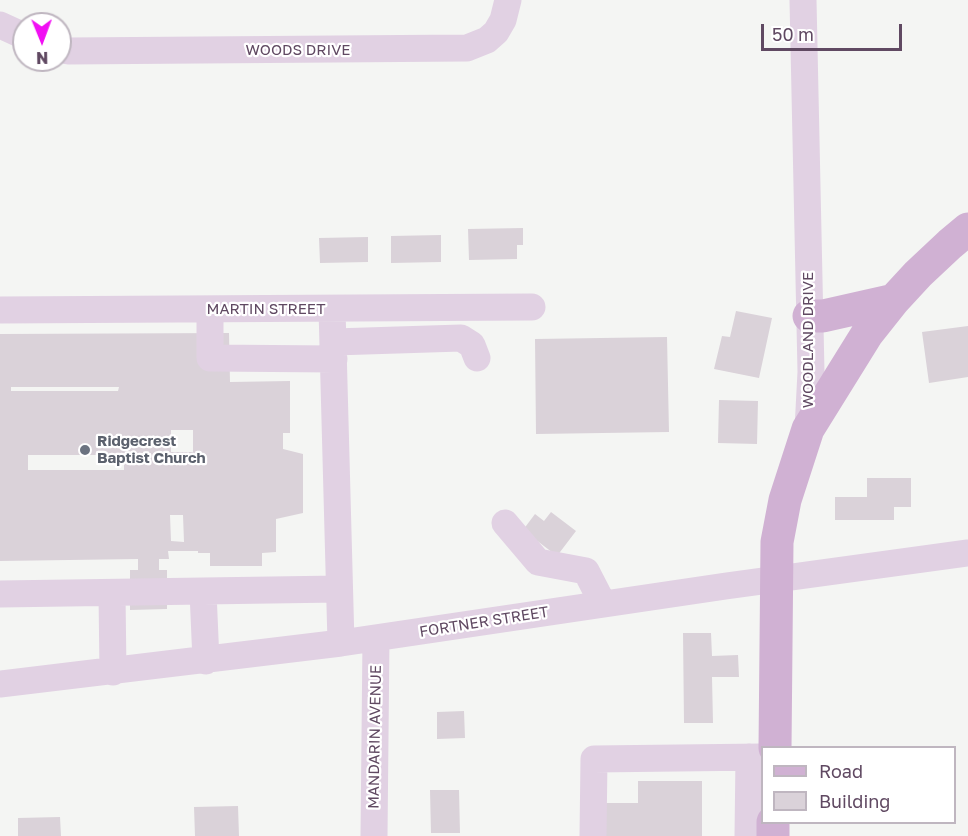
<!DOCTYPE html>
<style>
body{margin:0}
#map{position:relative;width:968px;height:836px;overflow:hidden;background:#f4f5f3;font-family:"Golos Text",sans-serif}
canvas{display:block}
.legend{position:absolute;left:761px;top:746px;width:195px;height:78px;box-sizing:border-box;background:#fff;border:2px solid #bfb6c0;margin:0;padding:8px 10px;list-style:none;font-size:18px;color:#604962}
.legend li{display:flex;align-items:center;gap:12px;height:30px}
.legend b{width:30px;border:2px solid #bfb6c0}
.north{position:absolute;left:12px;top:12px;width:60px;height:60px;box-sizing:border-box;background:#fff;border:2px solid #bfb6c0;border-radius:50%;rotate:179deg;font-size:16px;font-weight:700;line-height:24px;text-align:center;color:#604962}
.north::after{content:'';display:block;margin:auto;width:21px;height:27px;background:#f10ff3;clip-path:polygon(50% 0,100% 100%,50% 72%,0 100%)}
.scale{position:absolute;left:761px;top:24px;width:141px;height:27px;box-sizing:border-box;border:3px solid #604962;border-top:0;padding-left:8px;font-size:18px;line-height:21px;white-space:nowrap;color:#604962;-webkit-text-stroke:4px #fff;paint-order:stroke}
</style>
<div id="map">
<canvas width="968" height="836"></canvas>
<ul class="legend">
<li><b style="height:8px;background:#d0b1d3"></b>Road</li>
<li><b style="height:16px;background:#dad2d9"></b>Building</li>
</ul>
<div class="north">N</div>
<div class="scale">50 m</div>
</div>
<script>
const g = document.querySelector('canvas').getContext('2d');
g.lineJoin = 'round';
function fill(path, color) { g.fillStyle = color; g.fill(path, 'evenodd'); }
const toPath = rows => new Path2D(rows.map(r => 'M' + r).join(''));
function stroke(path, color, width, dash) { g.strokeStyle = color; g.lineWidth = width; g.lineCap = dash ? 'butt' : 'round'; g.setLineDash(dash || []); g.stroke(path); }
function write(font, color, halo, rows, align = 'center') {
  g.font = font + ' "Golos Text",sans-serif'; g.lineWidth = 4.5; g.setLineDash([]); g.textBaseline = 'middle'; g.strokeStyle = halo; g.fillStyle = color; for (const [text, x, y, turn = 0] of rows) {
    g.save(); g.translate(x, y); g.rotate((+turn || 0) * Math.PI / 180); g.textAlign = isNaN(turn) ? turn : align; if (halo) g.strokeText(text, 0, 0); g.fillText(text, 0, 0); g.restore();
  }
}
fill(toPath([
 [523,228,523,245,517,245,517,259,469,260,468,229],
 [441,235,441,262,391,263,391,236],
 [368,237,368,262,320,263,319,238],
 [736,311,772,318,759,378,714,369,722,336,730,337],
 [968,326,968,377,929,383,922,332],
 [229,333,230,382,290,381,290,433,283,433,283,449,303,454,303,513,276,519,276,552,262,553,262,566,210,566,210,553,198,553,198,551,168,551,169,559,159,559,159,570,167,570,167,609,130,610,130,570,138,570,138,559,0,561,0,334],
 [11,387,119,387,118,391,11,391],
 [171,430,193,430,193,452,171,452],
 [28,455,124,455,124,470,28,470],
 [170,515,183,515,184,542,171,541],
 [667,337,669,432,536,434,535,339],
 [719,400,758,401,757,444,718,443],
 [867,478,911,478,911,507,894,507,894,520,835,520,835,497,867,497],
 [551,512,576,531,557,556,523,530,535,514,544,521],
 [683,633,711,633,712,656,738,655,739,677,712,677,713,723,684,723],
 [464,711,465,738,437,739,437,712],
 [638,781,702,781,702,836,598,836,598,803,638,803],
 [430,790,459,790,460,833,431,833],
 [238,806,239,836,195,836,194,807],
 [60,817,61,836,18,836,18,818]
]), '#dad2d9');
stroke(toPath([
 [803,0,811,372,808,429],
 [0,25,24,36],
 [60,49,68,51,467,48,487,40,496,32,503,20,508,0],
 [210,309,210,358,334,359],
 [332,309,341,643],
 [0,310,532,307],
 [334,342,461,338,472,345,477,358],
 [505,523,538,562,586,571,603,604],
 [203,592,206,661],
 [0,594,339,589],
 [112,594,113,672],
 [0,684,341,643,726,586,968,553],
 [374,836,376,638],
 [593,836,594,759,762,757],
 [748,836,749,757]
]), '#e1d1e3', 27);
stroke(toPath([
 [809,316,823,316,894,300],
 [775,748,777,542,785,500,808,429,867,334,894,300,918,274,950,244,968,229],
 [773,836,773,822]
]), '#d0b1d3', 33);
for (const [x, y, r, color] of [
 [85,450,6,"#6b7280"]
]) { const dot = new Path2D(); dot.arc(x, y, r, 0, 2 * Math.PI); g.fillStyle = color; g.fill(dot); stroke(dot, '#fff', 2); }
write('15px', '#604962', '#fff', [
 ["WOODS DRIVE",298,50],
 ["MARTIN STREET",266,309],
 ["WOODLAND DRIVE",808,340,-90],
 ["FORTNER STREET",484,622,-9],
 ["MANDARIN AVENUE",375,737,-89]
]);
write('bold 15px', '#5b616d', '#fff', [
 ["Ridgecrest",97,441],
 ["Baptist Church",97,458]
], 'left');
</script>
